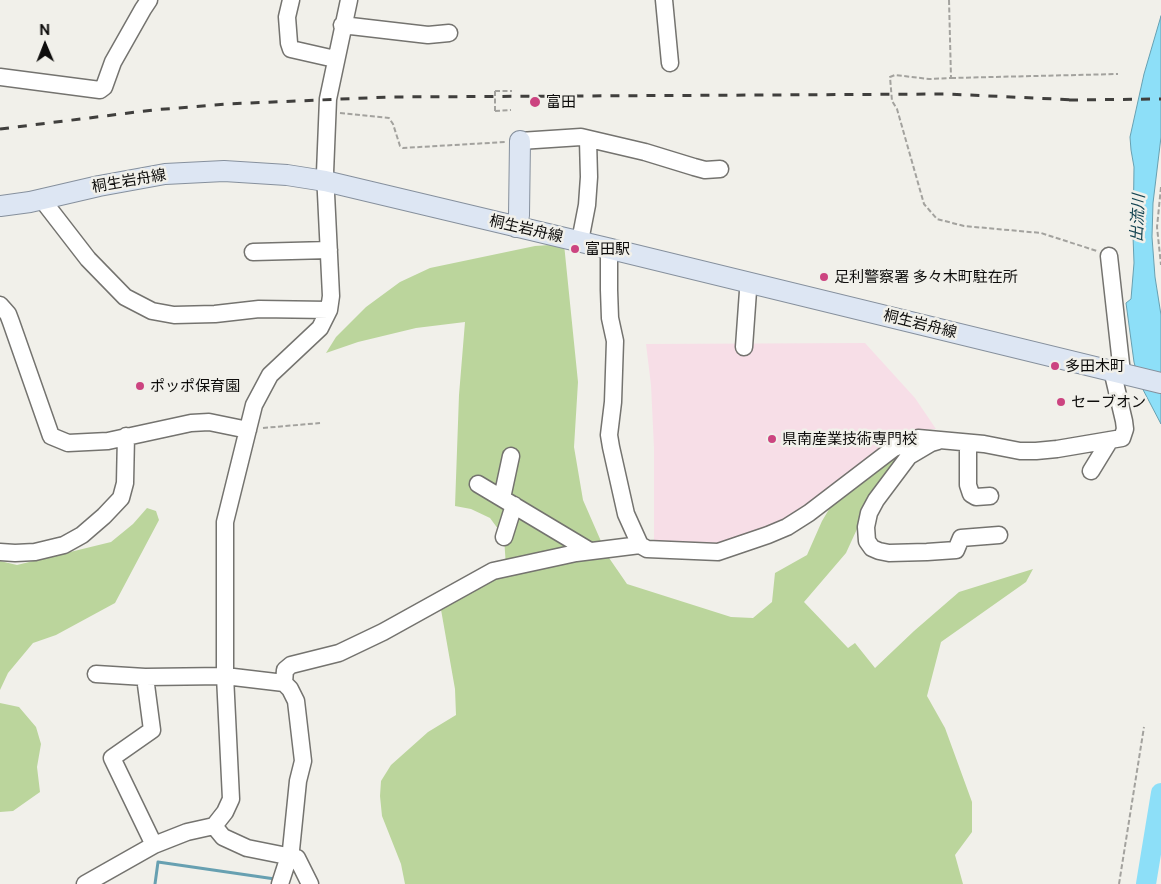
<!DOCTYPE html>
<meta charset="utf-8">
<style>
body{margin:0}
#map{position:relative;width:1161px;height:884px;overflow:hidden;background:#f1f0ea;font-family:"Public Sans",sans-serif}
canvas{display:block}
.north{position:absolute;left:20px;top:20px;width:50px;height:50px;-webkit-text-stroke:4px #f1f0ea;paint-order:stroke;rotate:359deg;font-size:14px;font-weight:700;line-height:20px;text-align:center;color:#0e0d0c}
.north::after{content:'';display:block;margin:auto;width:18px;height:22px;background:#0e0d0c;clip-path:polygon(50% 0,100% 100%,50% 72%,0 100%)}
</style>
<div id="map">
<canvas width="1161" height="884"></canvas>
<div class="north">N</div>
</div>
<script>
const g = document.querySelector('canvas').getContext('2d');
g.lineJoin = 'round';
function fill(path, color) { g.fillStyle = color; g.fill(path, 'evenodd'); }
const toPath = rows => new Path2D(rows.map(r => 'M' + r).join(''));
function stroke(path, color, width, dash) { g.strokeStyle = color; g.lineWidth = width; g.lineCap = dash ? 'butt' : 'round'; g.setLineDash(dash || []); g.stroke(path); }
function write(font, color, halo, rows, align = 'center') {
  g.font = font + ' "Public Sans","Noto Sans JP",sans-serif'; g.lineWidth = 5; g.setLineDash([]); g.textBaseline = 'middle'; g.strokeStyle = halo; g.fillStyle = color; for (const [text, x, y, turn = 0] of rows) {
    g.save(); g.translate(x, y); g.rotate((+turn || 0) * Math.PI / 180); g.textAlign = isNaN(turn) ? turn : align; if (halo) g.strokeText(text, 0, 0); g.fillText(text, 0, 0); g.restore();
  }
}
fill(toPath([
 [865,343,915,398,936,429,902,430,788,519,721,546,654,543,654,448,651,385,646,344]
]), '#f7dee7');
fill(toPath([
 [564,244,578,382,574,447,583,500,607,555,627,584,731,617,753,618,772,602,775,573,807,555,822,521,834,501,903,448,874,492,846,553,804,602,848,648,855,643,875,668,914,631,959,592,1033,569,1026,582,941,642,927,696,945,728,972,802,972,832,955,855,963,884,405,884,401,864,382,816,380,796,381,781,391,765,428,732,456,715,455,689,440,604,506,567,504,537,490,518,471,509,455,506,459,395,465,322,416,328,358,342,326,353,336,337,366,307,400,282,430,268,535,246],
 [147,508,156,511,159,520,115,603,56,635,33,643,8,673,0,690,0,561,17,565,111,542,133,524],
 [0,703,19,707,36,727,41,744,37,767,40,792,13,811,0,812]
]), '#bbd59c');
const water = toPath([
 [1161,16,1161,137,1153,203,1152,237,1155,277,1161,315,1161,424,1139,382,1134,362,1126,303,1131,299,1134,263,1133,236,1134,167,1131,150,1130,137,1144,74,1161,16]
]);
fill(water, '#8ddff8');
stroke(water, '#67a0b1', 1);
stroke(toPath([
 [155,884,158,862,275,879]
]), '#67a0b1', 3);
stroke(toPath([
 [1146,884,1161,793]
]), '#8ddff8', 20);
const minor = toPath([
 [291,0,287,17,289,43,291,49,335,59],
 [664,0,670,63],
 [342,25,428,35,449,33],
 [0,77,100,90,104,87,113,62,143,9,149,0],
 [520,141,581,137,645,152,694,167,705,170,720,169],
 [43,198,47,206,88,259,125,297,152,311,174,315,215,314,259,309,329,310],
 [580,241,587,205,589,177,588,140],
 [611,249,609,258,609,290,610,318,615,341,613,402,609,435,611,447,626,514,640,545,647,549,718,552,768,535,787,527,809,513,894,448,918,438,984,444,1020,451,1036,451,1057,449,1122,438,1125,429,1124,421,1112,370],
 [253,252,329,250],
 [1109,256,1122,373],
 [0,305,8,314,11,322,51,436,68,443,108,441,191,423,209,422,248,430],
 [744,347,748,291,751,284],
 [938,441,931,443,909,456,876,500,869,513,866,527,867,541,872,548,879,551,889,553,927,552,956,550,961,538,999,535],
 [968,443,968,485,971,494,976,497,990,496],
 [1091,471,1110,440],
 [478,484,590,551],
 [502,498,511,456],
 [504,537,514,505],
 [0,552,15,553,35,552,64,545,82,535,104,516,121,498,125,483,126,436],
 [96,674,145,677,225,676,284,683,290,689,296,701,303,761,298,781,291,850,280,884],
 [145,677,152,730,112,758,154,845],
 [284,683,285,670,291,665,339,653,383,632,493,571,576,553,640,545],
 [214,826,223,837,247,848,297,858,310,884],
 [85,884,154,845,187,832,214,826,225,812,231,799,225,676,225,522,254,405,270,375,320,328,329,310,331,296,325,173,328,99,349,0]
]);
const major = toPath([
 [0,206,30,202,99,186,165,174,224,171,287,175,325,181,611,249,1161,383],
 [516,227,519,215,520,141]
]);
stroke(minor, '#74736f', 19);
stroke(major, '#86909d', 22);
stroke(toPath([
 [949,0,951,78,929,79,895,75,890,77,892,101,897,109,924,204,937,219,964,226,1041,233,1097,251],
 [951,78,1118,74],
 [495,91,512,91],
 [495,111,511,110],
 [340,113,389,118,393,124,400,146,403,148,505,142],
 [1161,187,1157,227,1161,265],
 [263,428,320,423],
 [1119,884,1144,727]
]), '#a3a29e', 2, [5, 2.5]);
stroke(minor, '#fff', 16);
stroke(major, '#dde6f3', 20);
stroke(toPath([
 [1069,100,1161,99],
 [0,129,153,110,227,104,389,97,948,94,1076,100]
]), '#403f3d', 3, [9, 9]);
stroke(toPath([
 [495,91,495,111]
]), '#a3a29e', 2, [5, 2.5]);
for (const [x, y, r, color] of [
 [535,102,6,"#cc4480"],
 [575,249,5,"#cc4480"],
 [824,277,5,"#cc4480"],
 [1055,366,5,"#cc4480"],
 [140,386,5,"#cc4480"],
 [1061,402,5,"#cc4480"],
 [772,439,5,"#cc4480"]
]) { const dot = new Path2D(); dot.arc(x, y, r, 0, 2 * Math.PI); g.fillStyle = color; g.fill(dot); stroke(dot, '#f1f0ea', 2); }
write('15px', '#0e0d0c', '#f1f0ea', [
 ["富田",546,102],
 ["富田駅",585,249],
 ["足利警察署 多々木町駐在所",834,277],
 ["多田木町",1065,366],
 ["ポッポ保育園",150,386],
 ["セーブオン",1071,402],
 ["県南産業技術専門校",782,439]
], 'left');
write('15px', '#0e0d0c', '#f1f0ea', [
 ["桐生岩舟線",129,181,-10],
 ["桐生岩舟線",526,229,13],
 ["桐生岩舟線",920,324,14]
]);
write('italic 16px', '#164653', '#f1f0ea', [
 ["出流川",1138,218,-87]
]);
</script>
